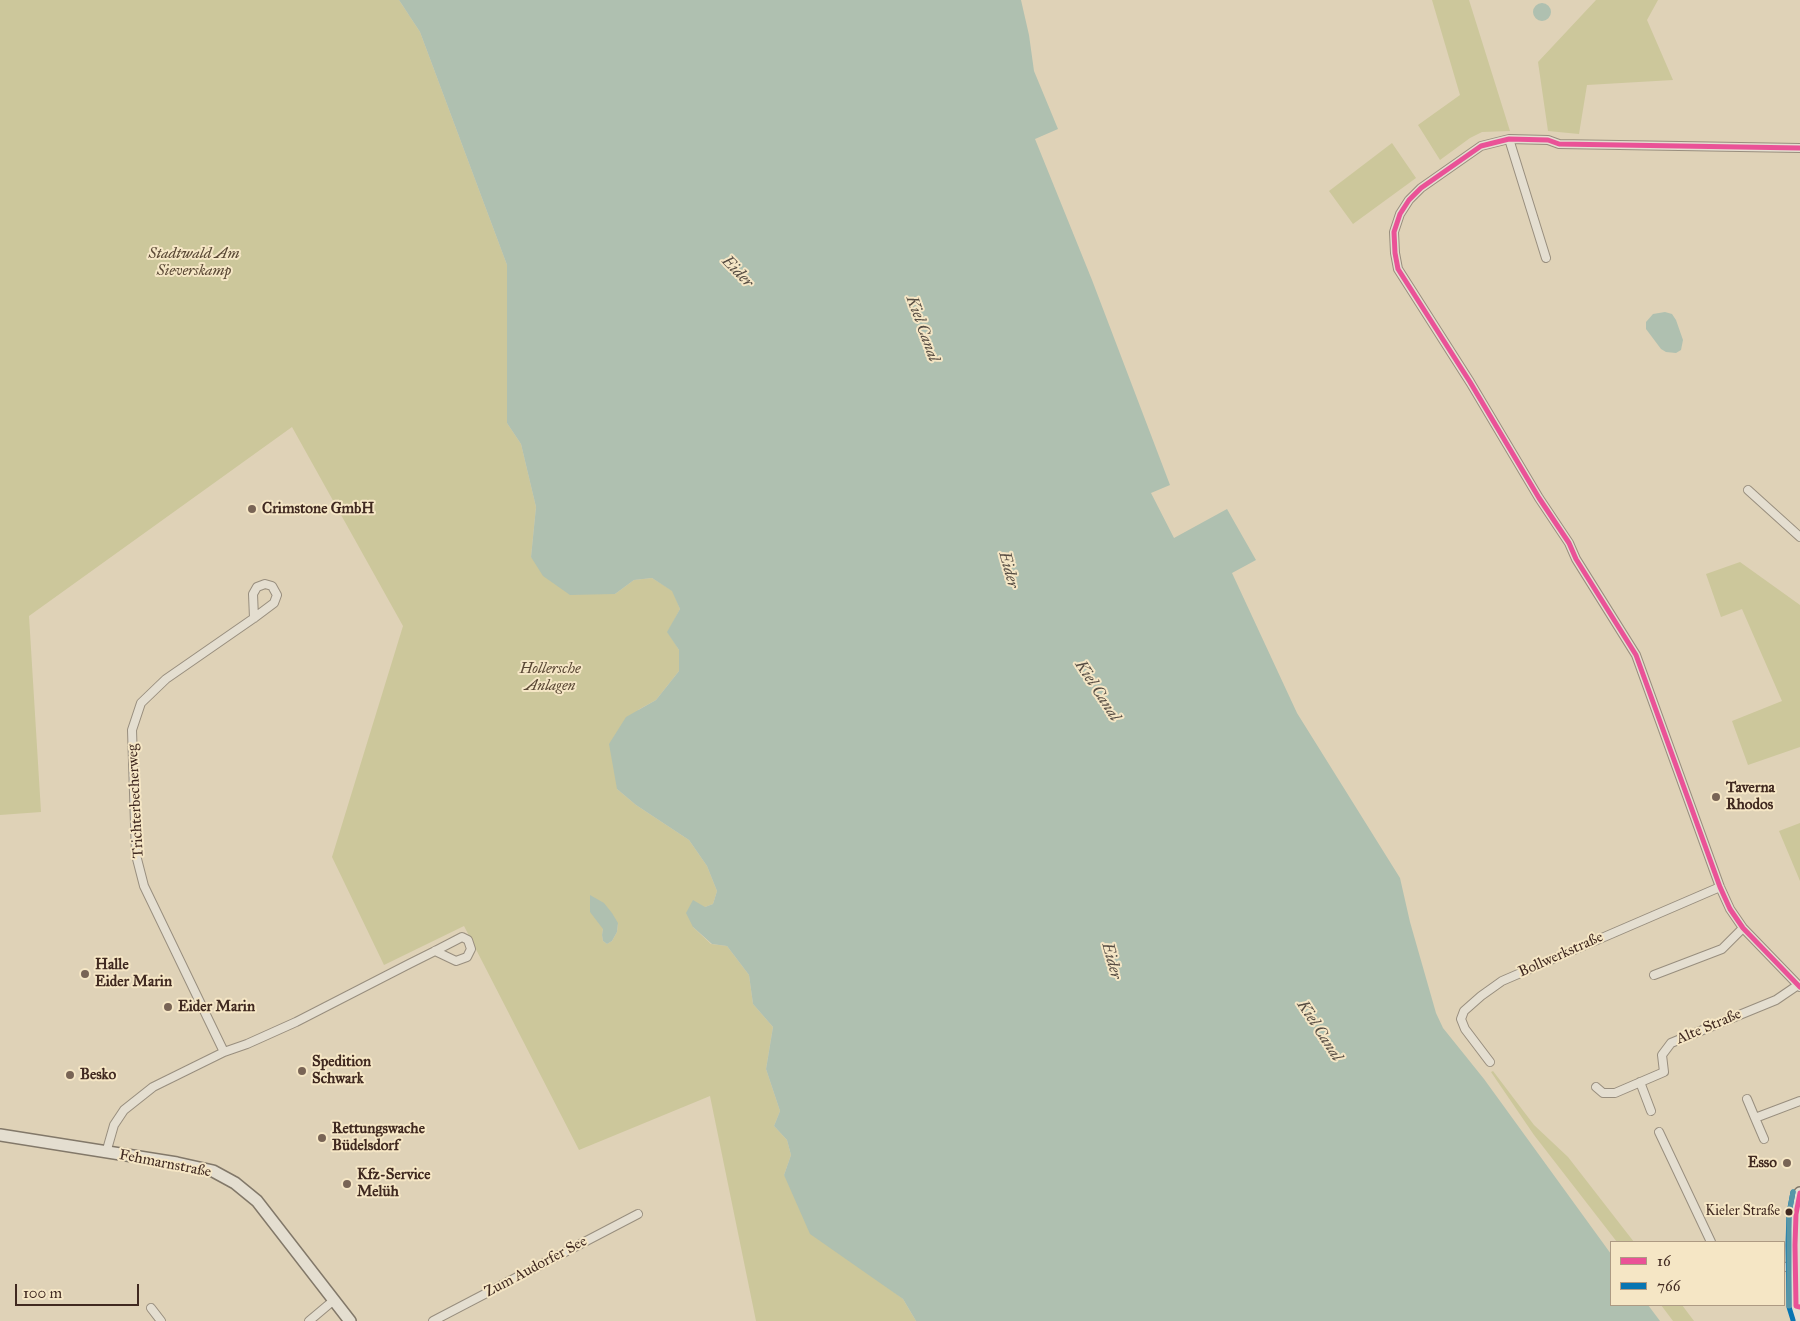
<!DOCTYPE html>
<meta charset="utf-8">
<style>
body{margin:0}
#map{position:relative;width:1800px;height:1321px;overflow:hidden;background:#dfd2b7;font-family:"IM FELL Great Primer",serif}
canvas{display:block}
.legend{position:absolute;left:1610px;top:1241px;width:175px;height:65px;box-sizing:border-box;background:#f5e6c5;border:1px solid #ad9a83;margin:0;padding:6px 9px;list-style:none;font-size:15px;color:#402920}
.legend li{display:flex;align-items:center;gap:10px;height:25px}
.legend b{width:25px;border:1px solid #ad9a83}
.scale{position:absolute;left:15px;top:1284px;width:124px;height:22px;box-sizing:border-box;border:2px solid #402920;border-top:0;padding-left:6px;font-size:15px;line-height:18px;white-space:nowrap;color:#402920;-webkit-text-stroke:4px #f5e6c5;paint-order:stroke}
</style>
<div id="map">
<canvas width="1800" height="1321"></canvas>
<ul class="legend">
<li><b style="height:6px;background:#ea5297"></b>16</li>
<li><b style="height:6px;background:#0775b2"></b>766</li>
</ul>
<div class="scale">100 m</div>
</div>
<script>
const g = document.querySelector('canvas').getContext('2d');
g.lineJoin = 'round';
function fill(path, color) { g.fillStyle = color; g.fill(path, 'evenodd'); }
const toPath = rows => new Path2D(rows.map(r => 'M' + r).join(''));
function stroke(path, color, width, dash) { g.strokeStyle = color; g.lineWidth = width; g.lineCap = dash ? 'butt' : 'round'; g.setLineDash(dash || []); g.stroke(path); }
function write(font, color, halo, rows, align = 'center') {
  g.font = font + ' "IM FELL Great Primer",serif'; g.lineWidth = 4; g.setLineDash([]); g.textBaseline = 'middle'; g.strokeStyle = halo; g.fillStyle = color; for (const [text, x, y, turn = 0] of rows) {
    g.save(); g.translate(x, y); g.rotate((+turn || 0) * Math.PI / 180); g.textAlign = isNaN(turn) ? turn : align; if (halo) g.strokeText(text, 0, 0); g.fillText(text, 0, 0); g.restore();
  }
}
fill(toPath([
 [0,0,399,0,420,32,507,265,507,423,521,444,536,507,531,557,615,594,634,580,652,578,673,591,680,609,668,632,679,650,679,671,656,700,638,710,617,789,636,805,689,840,707,866,717,891,713,904,705,907,693,927,711,944,727,946,749,975,753,1004,773,1027,766,1069,780,1111,774,1126,787,1140,791,1155,784,1175,881,1282,903,1299,916,1321,756,1321,710,1096,579,1150,464,926,384,965,332,857,403,626,292,427,29,616,41,812,0,815],
 [618,923,617,932,612,941,607,944,603,941,602,935,603,929],
 [1432,0,1469,0,1510,131,1482,132,1470,138,1440,160,1418,125,1460,95],
 [1596,0,1658,0,1647,20,1673,80,1587,85,1579,134,1548,131,1538,62],
 [1392,143,1416,178,1353,224,1329,191],
 [1740,562,1800,605,1800,747,1748,765,1732,721,1782,701,1742,609,1721,617,1706,574],
 [1800,823,1800,881,1779,831],
 [1493,1071,1534,1125,1568,1157,1634,1242,1617,1242,1534,1135,1491,1072],
 [1661,1305,1682,1305,1694,1321,1673,1321]
]), '#ccc79b');
fill(toPath([
 [399,0,1021,0,1029,35,1034,71,1058,129,1035,139,1092,280,1170,485,1151,493,1174,538,1227,509,1256,560,1232,573,1297,713,1400,878,1410,922,1436,1013,1443,1028,1484,1079,1611,1254,1611,1305,1648,1305,1660,1321,916,1321,903,1299,810,1234,784,1175,791,1155,787,1140,774,1126,780,1111,766,1069,773,1027,753,1004,749,975,727,946,712,944,693,927,686,913,693,900,705,907,713,904,717,891,707,866,689,840,636,805,617,789,609,744,626,717,656,700,679,671,679,650,667,632,680,609,672,591,652,578,634,580,615,594,570,595,543,576,531,557,536,507,521,444,507,423,507,265,420,32],
 '1533 12a9 9 0 1 1 18 0a9 9 0 1 1-18 0Z',
 [1665,312,1672,314,1676,320,1683,340,1681,350,1676,353,1666,352,1661,349,1646,329,1646,322,1653,314],
 [590,895,604,903,612,913,618,923,617,932,612,941,607,944,603,941,602,935,603,929,590,912]
]), '#afc0b0');
const street = toPath([
 [1509,139,1546,258],
 [1800,148,1559,144,1548,140,1509,139,1481,146,1421,188,1409,200,1400,214,1394,232,1395,253,1398,269,1470,382,1539,498,1569,543,1576,559,1636,655,1720,887,1730,909,1743,928,1800,987],
 [1748,490,1800,537],
 [1654,975,1722,949,1743,928],
 [224,1052,144,886,136,855,132,730,141,703,166,679,254,618,274,603,277,595,272,586,265,584,257,587,253,594,254,618],
 [1490,1062,1465,1029,1461,1019,1464,1011,1481,996,1502,981,1720,887],
 [1640,1082,1651,1111],
 [1596,1087,1603,1093,1615,1093,1664,1072,1662,1055,1671,1043,1776,1000,1798,985],
 [1747,1099,1755,1118,1800,1101],
 [1755,1118,1764,1139],
 [1659,1132,1711,1242],
 [106,1153,114,1125,124,1110,153,1087,224,1052,247,1044,296,1022,409,964,435,951,462,937,468,940,471,949,467,957,456,961,435,951],
 [1784,1267,1795,1266],
 [151,1308,161,1321],
 [309,1321,334,1300],
 [433,1321,638,1214]
]);
const secondary = toPath([
 [0,1135,177,1163,213,1171,235,1183,257,1201,350,1321],
 [1800,1193,1796,1214,1795,1245,1796,1306,1800,1318]
]);
stroke(street, '#988e7e', 10);
stroke(secondary, '#827869', 14);
stroke(street, '#e4ded0', 8);
stroke(secondary, '#e4ded0', 11);
stroke(toPath([
 [1800,148,1559,144,1548,140,1509,139,1481,146,1421,188,1409,200,1400,214,1394,232,1395,253,1398,269,1470,382,1539,498,1569,543,1576,559,1636,655,1720,887,1730,909,1743,928,1800,987],
 [1800,1193,1796,1214,1795,1245,1796,1306,1800,1307]
]), '#ea5297', 5);
stroke(toPath([
 [1793,1192,1789,1213,1788,1245,1789,1307,1793,1320]
]), '#0775b2', 5);
stroke(toPath([
 [1789,1306,1789,1214,1793,1192]
]), '#5696a7', 5);
for (const [x, y, r, color] of [
 [252,509,5,"#786455"],
 [1716,797,5,"#786455"],
 [85,974,5,"#786455"],
 [168,1007,5,"#786455"],
 [302,1071,5,"#786455"],
 [70,1075,5,"#786455"],
 [322,1138,5,"#786455"],
 [1787,1163,5,"#786455"],
 [347,1184,5,"#786455"],
 [1789,1212,4.5,"#402920"]
]) { const dot = new Path2D(); dot.arc(x, y, r, 0, 2 * Math.PI); g.fillStyle = color; g.fill(dot); stroke(dot, '#f5e6c5', 2); }
write('14px', '#402920', '#f5e6c5', [
 ["Kieler Straße",1780,1212]
], 'right');
write('italic 15px', '#594734', '#f5e6c5', [
 ["Stadtwald Am",194,254],
 ["Sieverskamp",194,271],
 ["Hollersche",550,669],
 ["Anlagen",550,686]
]);
write('bold 15px', '#402920', '#f5e6c5', [
 ["Crimstone GmbH",262,509],
 ["Taverna",1726,788],
 ["Rhodos",1726,805],
 ["Halle",95,965],
 ["Eider Marin",95,982],
 ["Eider Marin",178,1007],
 ["Spedition",312,1062],
 ["Schwark",312,1079],
 ["Besko",80,1075],
 ["Rettungswache",332,1129],
 ["Büdelsdorf",332,1146],
 ["Esso",1777,1163,"right"],
 ["Kfz-Service",357,1175],
 ["Melüh",357,1192]
], 'left');
write('15px', '#402920', '#f5e6c5', [
 ["Trichterbecherweg",136,801,-93],
 ["Bollwerkstraße",1561,955,-24],
 ["Alte Straße",1709,1027,-23],
 ["Fehmarnstraße",165,1164,11],
 ["Zum Audorfer See",536,1267,-28]
]);
write('italic 16px', '#574d43', '#f5e6c5', [
 ["Eider",737,272,46],
 ["Kiel Canal",922,329,70],
 ["Eider",1008,570,75],
 ["Kiel Canal",1097,691,57],
 ["Eider",1111,961,75],
 ["Kiel Canal",1319,1031,57]
]);
</script>
